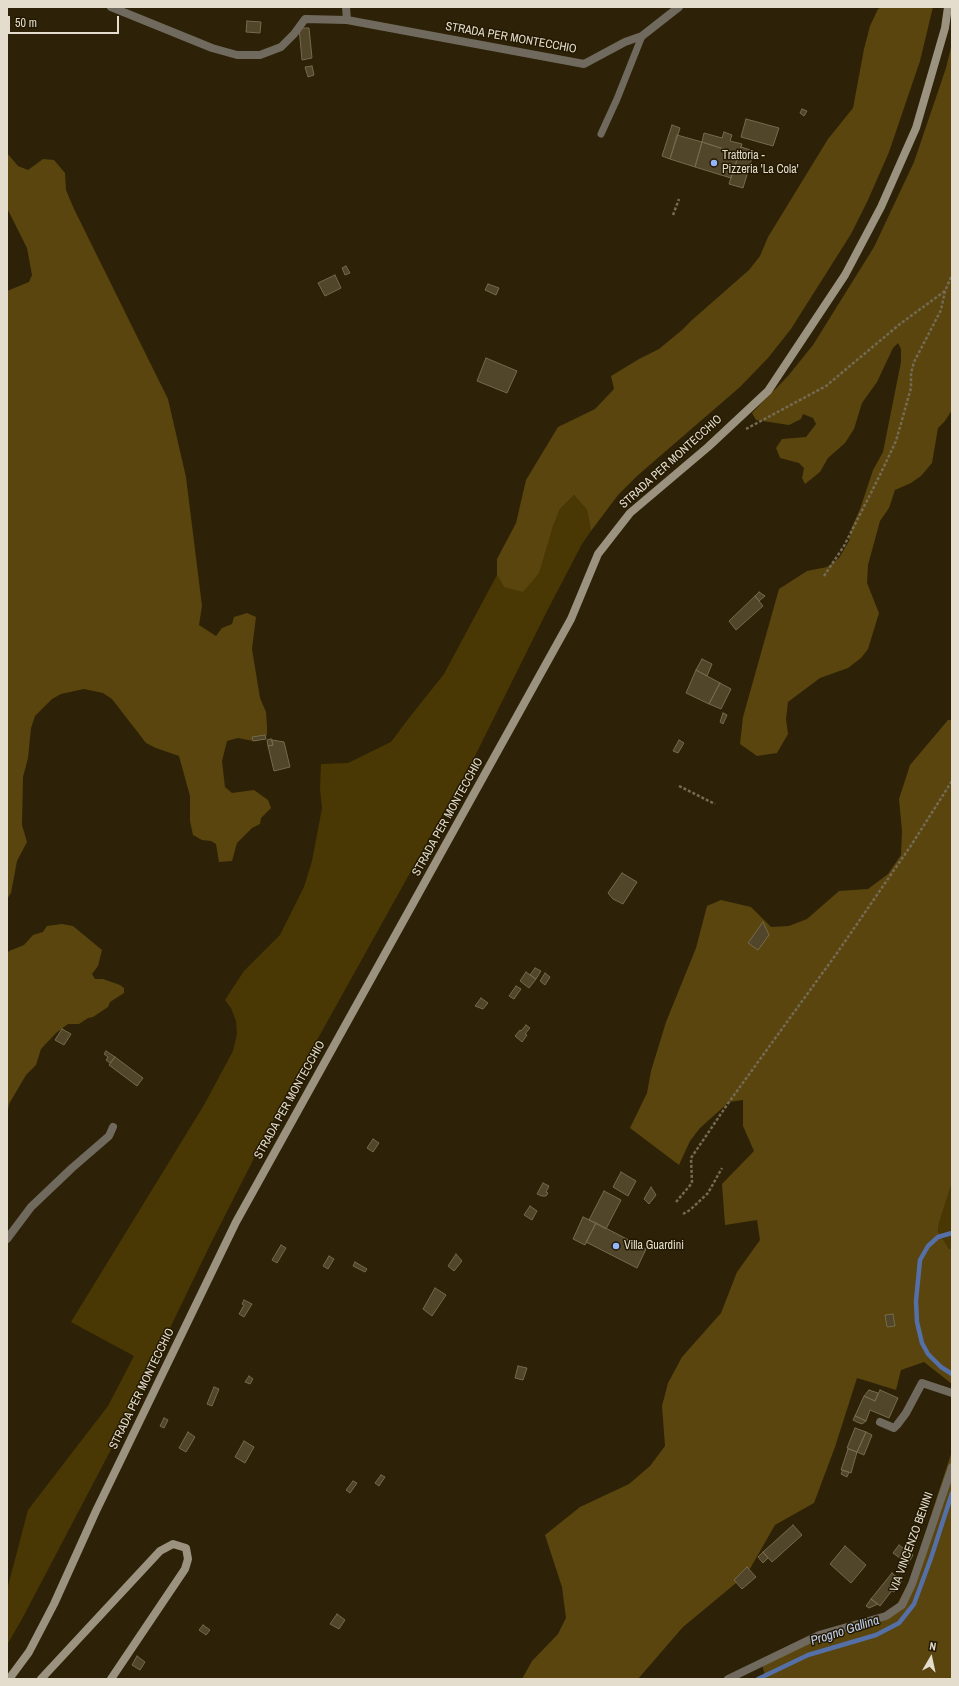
<!DOCTYPE html>
<style>
body{margin:0}
#map{position:relative;width:959px;height:1686px;overflow:hidden;background:#2d2207;font-family:"Archivo Narrow",sans-serif}
canvas{display:block}
.frame{position:absolute;inset:0;border:8px solid #e4ddce;pointer-events:none}
.north{position:absolute;left:911px;top:1638px;width:40px;height:40px;-webkit-text-stroke:3px #231900;paint-order:stroke;rotate:9deg;font-size:11px;font-weight:700;line-height:16px;text-align:center;color:#e4ddce}
.north::after{content:'';display:block;margin:auto;width:14px;height:18px;background:#e4ddce;clip-path:polygon(50% 0,100% 100%,50% 72%,0 100%)}
.scale{position:absolute;left:8px;top:16px;width:111px;height:18px;box-sizing:border-box;border:2px solid #e4ddce;border-top:0;padding-left:5px;font-size:12px;line-height:14px;white-space:nowrap;color:#e4ddce;-webkit-text-stroke:3px #231900;paint-order:stroke}
</style>
<div id="map">
<canvas width="959" height="1686"></canvas>
<div class="frame"></div>
<div class="north">N</div>
<div class="scale">50 m</div>
</div>
<script>
const g = document.querySelector('canvas').getContext('2d');
g.lineJoin = 'round';
function fill(path, color) { g.fillStyle = color; g.fill(path, 'evenodd'); }
const toPath = rows => new Path2D(rows.map(r => 'M' + r).join(''));
function stroke(path, color, width, dash) { g.strokeStyle = color; g.lineWidth = width; g.lineCap = dash ? 'butt' : 'round'; g.setLineDash(dash || []); g.stroke(path); }
function write(font, color, halo, rows, align = 'center') {
  g.font = font + ' "Archivo Narrow",sans-serif'; g.lineWidth = 3; g.setLineDash([]); g.textBaseline = 'middle'; g.strokeStyle = halo; g.fillStyle = color; for (const [text, x, y, turn = 0] of rows) {
    g.save(); g.translate(x, y); g.rotate((+turn || 0) * Math.PI / 180); g.textAlign = isNaN(turn) ? turn : align; if (halo) g.strokeText(text, 0, 0); g.fillText(text, 0, 0); g.restore();
  }
}
fill(toPath([
 [574,495,587,510,591,531,582,544,547,611,475,756,282,1103,211,1243,116,1440,22,1619,7,1645,7,1590,28,1510,108,1406,134,1356,71,1322,204,1105,233,1051,237,1034,236,1021,231,1008,225,1000,244,971,280,935,304,887,312,861,322,808,320,789,321,764,348,763,391,742,409,718,444,674,497,575,504,587,552,529,560,509],
 [952,1183,952,1248,949,1249,938,1231,939,1223]
]), '#4a3804');
fill(toPath([
 [882,7,933,7,920,61,889,152,868,200,851,234,791,329,768,358,740,387,637,476,618,495,591,531,587,510,574,495,560,509,552,529,539,573,523,592,504,587,497,575,497,559,516,523,526,480,558,427,595,409,614,389,611,376,639,359,659,349,682,330,692,320,749,270,760,256,768,237,828,139,853,108,864,49,870,26,878,9],
 [952,43,952,410,945,421,938,428,932,463,921,476,911,483,895,490,889,508,880,521,868,565,867,583,879,613,868,649,861,658,848,668,820,678,788,702,786,719,788,734,777,753,757,756,740,744,743,717,779,589,807,571,827,567,839,558,849,541,852,527,860,509,873,470,883,452,901,362,901,349,898,343,893,348,877,382,862,403,854,429,845,443,828,458,820,472,805,484,802,478,804,468,799,463,780,458,776,448,782,439,806,437,816,424,813,418,803,414,801,419,789,425,756,420,752,413,788,376,813,345,874,247,914,162,946,68],
 [7,153,18,166,28,170,43,159,54,160,65,173,66,190,74,209,168,399,186,477,202,606,199,625,216,636,222,628,232,624,234,617,247,613,256,617,252,649,260,698,266,712,267,726,267,735,261,739,253,741,238,738,227,741,222,761,225,787,232,793,254,790,268,800,271,808,261,818,260,824,252,828,237,843,232,861,219,862,216,844,211,841,202,840,193,835,190,821,190,796,179,756,156,748,146,743,112,699,103,693,84,689,61,694,52,699,35,716,31,728,28,758,23,777,22,825,27,842,17,861,11,893,7,899,7,291,29,282,32,275,27,248,7,208],
 [948,720,952,720,952,1183,939,1223,938,1231,949,1249,952,1248,952,1384,924,1362,901,1370,896,1390,857,1378,835,1447,814,1503,775,1525,747,1574,683,1627,638,1679,522,1679,532,1661,558,1634,566,1618,562,1587,545,1535,580,1507,629,1484,650,1466,665,1446,662,1406,668,1383,682,1357,721,1313,737,1272,760,1240,757,1220,725,1225,722,1184,754,1151,743,1126,743,1100,729,1102,700,1128,690,1141,679,1165,630,1128,647,1093,651,1071,666,1022,696,948,707,906,721,900,751,907,771,927,789,926,807,919,839,891,868,889,888,874,901,855,902,831,899,799,910,765],
 [62,924,73,926,102,950,98,966,92,974,95,979,103,979,120,985,124,988,124,993,110,1002,108,1007,93,1017,88,1018,79,1024,68,1024,56,1033,41,1049,36,1065,26,1075,9,1104,7,1116,7,954,9,951,24,945,33,935,43,932,47,926],
 [952,1451,952,1679,766,1679,761,1661,798,1644,867,1625,897,1604,909,1582]
]), '#59450d');
stroke(toPath([
 [952,1233,938,1237,928,1246,920,1260,916,1301,917,1322,922,1343,928,1354,941,1367,952,1374],
 [758,1679,808,1655,876,1635,899,1623,914,1604,931,1558,952,1493]
]), '#556fa7', 4.5);
const building = toPath([
 [247,21,261,22,260,33,246,32,247,21],
 [299,28,309,28,312,58,302,60,299,28],
 [312,66,314,75,308,77,305,67,312,66],
 [802,109,807,111,804,116,800,113,802,109],
 [746,119,779,128,773,146,741,137,746,119],
 [672,125,680,128,670,159,662,156,672,125],
 [724,132,732,135,730,141,742,144,739,154,702,142,704,133,722,138,724,132],
 [677,135,702,142,695,167,670,159,677,135],
 [702,142,739,154,731,178,695,167,702,142],
 [741,147,754,151,743,188,729,184,741,147],
 [346,266,350,273,345,275,342,268,346,266],
 [335,275,341,288,325,296,318,283,335,275],
 [488,284,499,288,496,295,485,290,488,284],
 [486,358,517,371,507,393,477,381,486,358],
 [759,592,765,596,759,601,755,596,759,592],
 [755,596,763,606,736,630,729,621,755,596],
 [702,659,712,664,707,676,696,670,702,659],
 [696,670,720,683,709,704,686,693,696,670],
 [720,683,731,689,721,709,709,704,720,683],
 [723,713,727,715,723,724,720,722,723,713],
 [265,735,266,739,253,741,252,737,265,735],
 [271,739,273,745,268,746,267,740,271,739],
 [272,740,284,742,290,767,274,771,268,746,273,745,272,740],
 [679,740,684,743,678,753,673,751,679,740],
 [622,873,637,882,623,904,613,899,608,893,622,873],
 [763,922,769,935,758,950,748,943,763,922],
 [535,968,541,971,536,979,530,975,535,968],
 [526,972,536,979,529,988,520,981,526,972],
 [545,973,550,977,545,985,540,981,545,973],
 [516,986,521,989,514,999,509,996,516,986],
 [481,998,488,1003,483,1009,475,1006,481,998],
 [526,1025,530,1028,525,1034,527,1035,522,1042,515,1036,520,1030,521,1031,526,1025],
 [62,1029,71,1034,64,1045,55,1040,62,1029],
 [106,1051,115,1057,110,1063,106,1060,108,1057,104,1054,106,1051],
 [115,1057,143,1078,137,1086,109,1065,115,1057],
 [373,1139,379,1143,373,1152,367,1148,373,1139],
 [621,1172,636,1181,628,1196,613,1187,621,1172],
 [543,1183,549,1186,546,1192,548,1193,546,1196,542,1196,537,1194,543,1183],
 [651,1187,656,1195,649,1204,644,1199,651,1187],
 [604,1191,621,1200,606,1229,589,1220,604,1191],
 [530,1206,537,1211,532,1220,524,1215,530,1206],
 [583,1217,596,1223,585,1245,573,1239,583,1217],
 [596,1223,646,1249,637,1268,586,1242,596,1223],
 [281,1245,286,1248,277,1263,272,1260,281,1245],
 [456,1254,462,1261,454,1271,448,1266,456,1254],
 [329,1256,334,1259,328,1269,323,1266,329,1256],
 [355,1262,367,1269,365,1272,353,1266,355,1262],
 [435,1288,446,1295,432,1316,423,1309,435,1288],
 [244,1300,252,1304,244,1317,239,1314,244,1305,242,1304,244,1300],
 [893,1314,895,1326,887,1327,885,1315,893,1314],
 [518,1366,527,1368,523,1380,515,1378,518,1366],
 [249,1376,253,1379,250,1384,245,1382,249,1376],
 [214,1387,219,1389,212,1406,207,1404,214,1387],
 [869,1390,878,1393,875,1401,864,1396,869,1390],
 [880,1390,898,1398,889,1418,870,1410,866,1421,855,1416,864,1396,875,1401,880,1390],
 [855,1416,866,1421,862,1424,857,1422,853,1420,855,1416],
 [164,1418,168,1420,164,1428,160,1426,164,1418],
 [855,1428,866,1432,857,1452,847,1448,855,1428],
 [188,1432,195,1437,186,1452,179,1448,188,1432],
 [866,1432,872,1435,864,1455,857,1452,866,1432],
 [244,1441,254,1447,245,1463,235,1457,244,1441],
 [848,1449,857,1452,851,1473,841,1470,848,1449],
 [843,1470,849,1472,847,1477,841,1474,843,1470],
 [381,1475,385,1477,379,1486,375,1483,381,1475],
 [353,1481,357,1483,350,1493,346,1490,353,1481],
 [793,1525,802,1535,772,1562,763,1552,793,1525],
 [899,1545,913,1555,908,1564,893,1553,899,1545],
 [845,1546,866,1565,851,1583,830,1564,845,1546],
 [763,1552,768,1558,763,1563,758,1557,763,1552],
 [747,1567,756,1577,742,1589,734,1580,747,1567],
 [892,1573,900,1580,880,1606,871,1599,892,1573],
 [900,1580,902,1582,894,1592,892,1591,900,1580],
 [871,1599,878,1604,869,1608,866,1606,871,1599],
 [337,1614,345,1620,339,1629,330,1624,337,1614],
 [203,1625,210,1630,206,1635,199,1630,203,1625],
 [137,1656,145,1662,140,1670,132,1665,137,1656]
]);
fill(building, '#51452a');
stroke(building, '#766a4d', 1);
stroke(toPath([
 [673,215,679,199],
 [746,429,826,386,900,324,945,291],
 [824,576,844,546,879,477,896,441,911,388,911,373,914,362,941,310,945,291,952,275],
 [679,786,715,804],
 [676,1202,692,1183,691,1158,729,1102,837,953,912,844,952,781],
 [683,1214,690,1210,708,1193,722,1168]
]), '#746b55', 2.5, [3, 2]);
stroke(toPath([
 [601,134,617,99,642,36]
]), '#706a5e', 7);
stroke(toPath([
 [111,7,212,48,237,55,260,55,281,47,294,34,305,19,347,20,584,64,625,42,642,36,679,7],
 [346,7,347,20],
 [7,1239,31,1207,72,1168,109,1136,113,1127],
 [880,1422,894,1428,897,1425,906,1413,922,1383,952,1393],
 [728,1679,819,1635,886,1616,902,1605,912,1584,952,1467]
]), '#706a5e', 8);
stroke(toPath([
 [9,1679,29,1652,54,1604,96,1511,236,1222,571,619,598,554,630,513,708,447,768,391,845,275,881,207,916,128,945,28,948,7],
 [41,1679,160,1551,173,1544,186,1548,188,1559,185,1569,111,1679]
]), '#9b937f', 8);
for (const [x, y, r, color] of [
 [714,163,4,"#95b6fd"],
 [616,1246,4,"#95b6fd"]
]) { const dot = new Path2D(); dot.arc(x, y, r, 0, 2 * Math.PI); g.fillStyle = color; g.fill(dot); stroke(dot, '#231900', 1.5); }
write('12px', '#e4ddce', '#231900', [
 ["STRADA PER MONTECCHIO",511,38,10],
 ["STRADA PER MONTECCHIO",671,462,-42],
 ["STRADA PER MONTECCHIO",448,817,-61],
 ["STRADA PER MONTECCHIO",290,1100,-61],
 ["STRADA PER MONTECCHIO",142,1389,-64],
 ["VIA VINCENZO BENINI",912,1542,-70]
]);
write('12px', '#e4ddce', '#231900', [
 ["Trattoria -",722,156],
 ["Pizzeria 'La Cola'",722,170],
 ["Villa Guardini",624,1246]
], 'left');
write('italic 13px', '#c2d2f3', '#231900', [
 ["Progno Gallina",845,1631,-18]
]);
</script>
